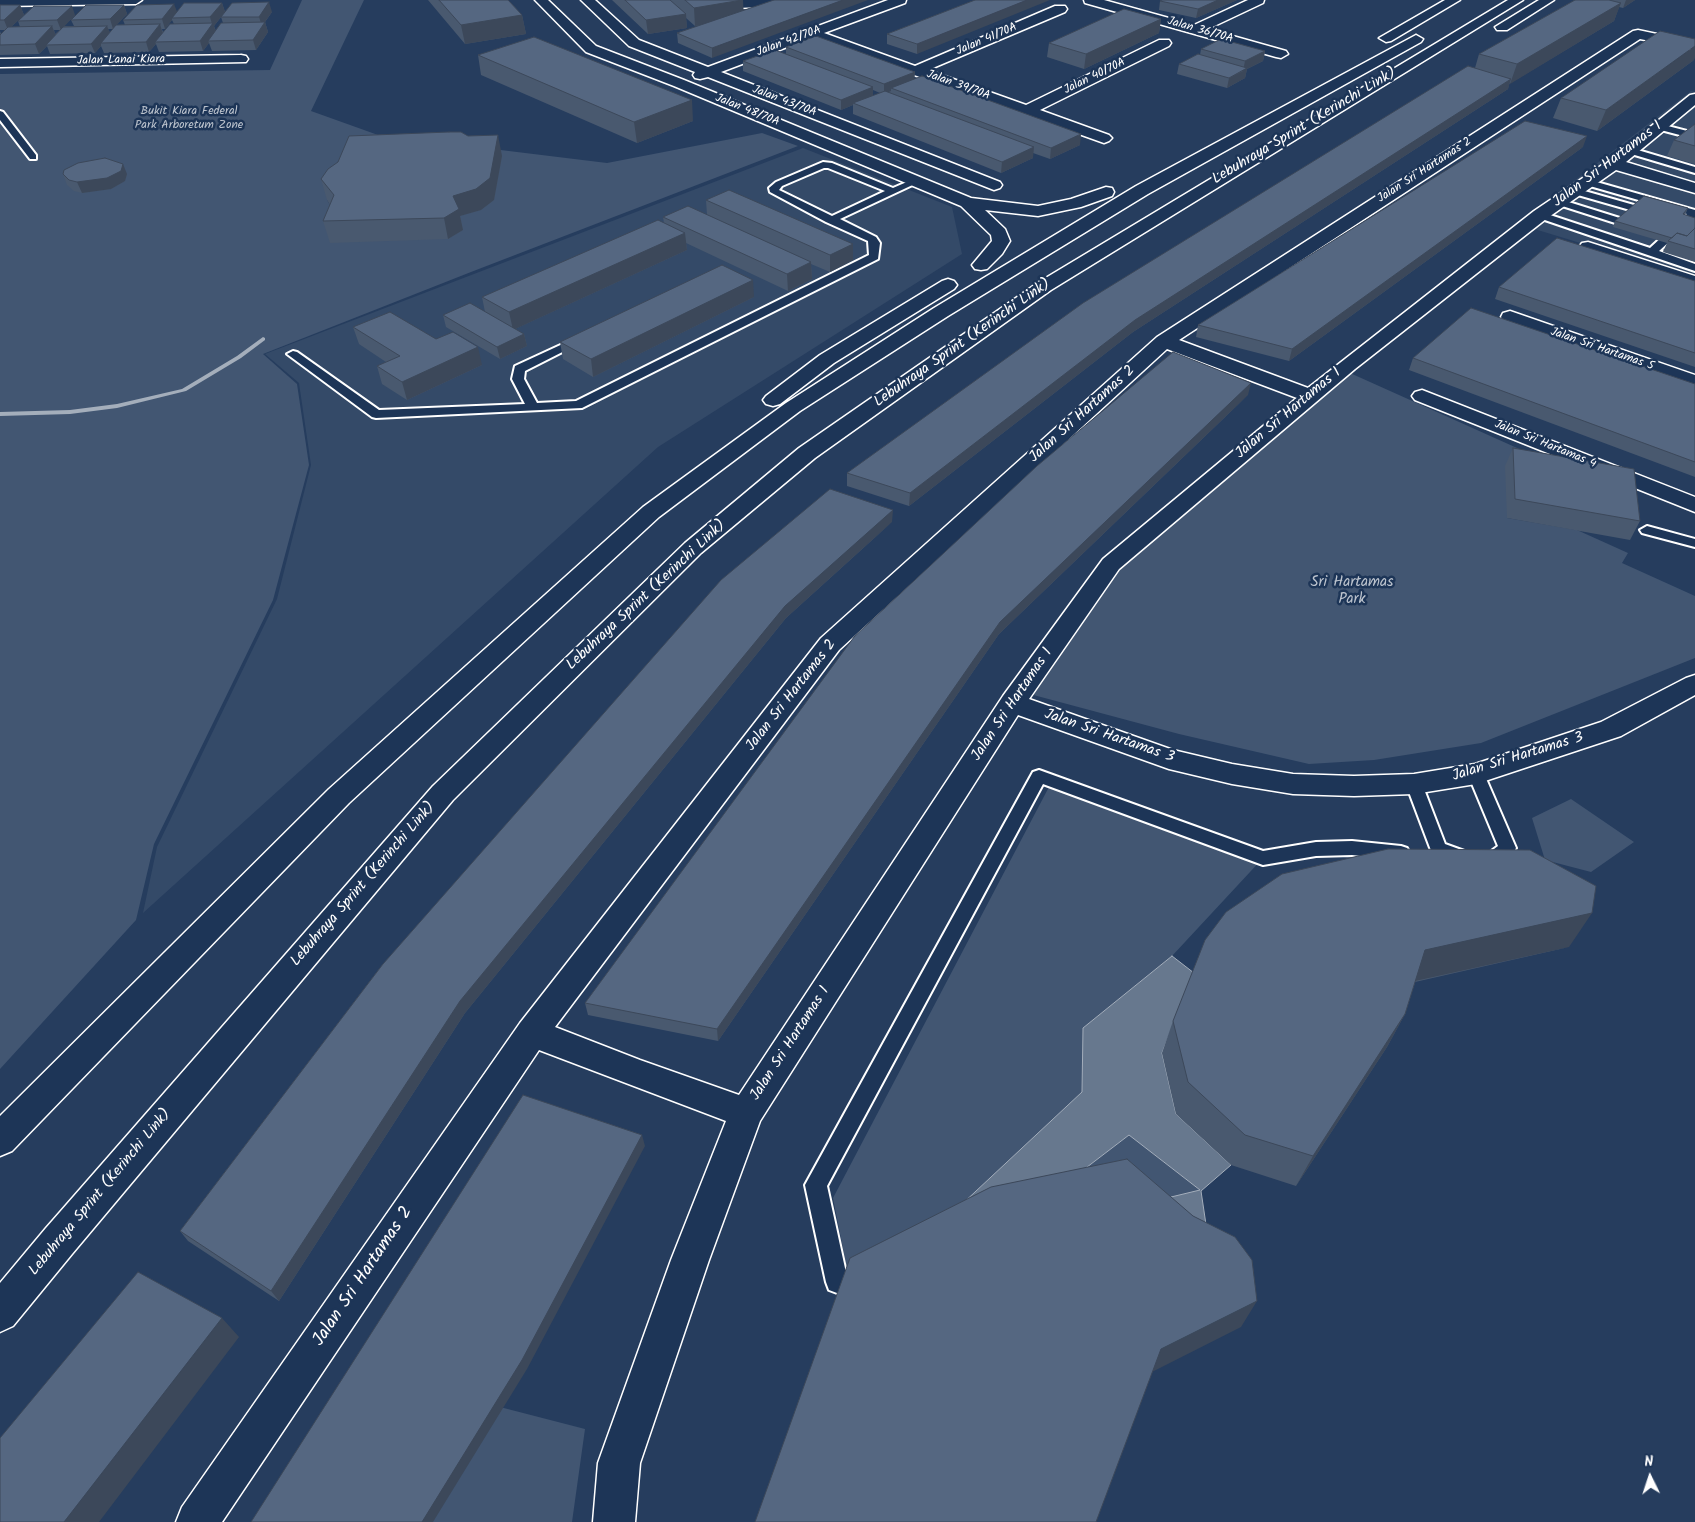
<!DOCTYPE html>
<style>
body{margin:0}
#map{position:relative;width:1695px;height:1522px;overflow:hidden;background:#263d5e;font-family:Kalam,sans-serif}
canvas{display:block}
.north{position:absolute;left:1625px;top:1452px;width:50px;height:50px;-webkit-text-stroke:4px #1d3557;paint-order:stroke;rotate:356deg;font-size:14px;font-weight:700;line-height:20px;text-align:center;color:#fff}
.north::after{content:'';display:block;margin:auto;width:18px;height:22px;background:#fff;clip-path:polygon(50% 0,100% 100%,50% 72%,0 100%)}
</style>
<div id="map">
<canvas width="1695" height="1522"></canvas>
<div class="north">N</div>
</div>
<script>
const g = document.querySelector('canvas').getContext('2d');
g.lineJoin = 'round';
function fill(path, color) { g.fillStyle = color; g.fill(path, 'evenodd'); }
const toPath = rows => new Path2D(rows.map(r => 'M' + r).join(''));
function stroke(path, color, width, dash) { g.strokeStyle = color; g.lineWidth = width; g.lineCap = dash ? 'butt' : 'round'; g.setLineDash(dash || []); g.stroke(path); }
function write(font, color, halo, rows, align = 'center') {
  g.font = font + ' Kalam,sans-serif'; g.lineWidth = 5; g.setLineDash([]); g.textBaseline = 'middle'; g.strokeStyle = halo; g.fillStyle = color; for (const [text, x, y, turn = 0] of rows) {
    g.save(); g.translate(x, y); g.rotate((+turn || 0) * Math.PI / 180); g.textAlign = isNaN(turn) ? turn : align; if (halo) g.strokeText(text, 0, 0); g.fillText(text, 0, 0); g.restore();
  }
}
fill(toPath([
 [1691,91,1695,92,1695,278,1518,224],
 [803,148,952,207,962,254,658,447,143,913,157,847,277,599,311,465,299,383,265,354]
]), '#344a68');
fill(toPath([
 [302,0,364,0,311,111,378,135,607,163,762,133,798,146,471,272,263,354,297,384,309,465,273,600,154,844,136,920,0,1069,0,74,270,70],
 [327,200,448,239,333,210],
 [1350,373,1526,452,1507,518,1577,530,1628,553,1622,563,1695,596,1695,658,1481,743,1374,760,1309,764,1179,734,1026,693,1115,564],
 [1050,785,1263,858,1172,956,1083,1028,1082,1092,945,1220,848,1274,833,1198],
 [1571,799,1634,842,1591,872,1545,860,1532,818],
 [1129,1135,1201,1191,1168,1234,1057,1190],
 [496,1406,585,1429,572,1522,429,1522]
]), '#425672');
const water = toPath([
 [1172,956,1194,973,1162,1053,1176,1114,1231,1165,1201,1191,1208,1238,1168,1234,1171,1197,1200,1190,1129,1135,1057,1190,945,1220,1082,1092,1083,1028,1172,956]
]);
fill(water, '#67788e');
stroke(water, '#a4aebb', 1);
fill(toPath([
 [263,337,265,338,265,340,241,358,186,391,117,408,70,414,0,416,0,412,70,410,117,404,182,389,237,356,263,337]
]), '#a4aebb');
const service = toPath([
 [0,111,3,112,36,155,36,159,30,159,0,120,0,111],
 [1660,124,1695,133,1695,139,1657,129,1657,125,1660,124],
 [1631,148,1695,167,1695,173,1628,153,1628,149,1631,148],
 [823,162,832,163,893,188,916,178,921,181,840,219,876,237,880,243,878,259,582,408,376,418,372,417,287,354,293,351,297,352,379,410,525,404,512,379,515,366,580,336,586,339,584,341,525,371,524,379,537,403,576,401,869,255,868,241,826,222,770,192,769,188,776,182,823,162],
 [824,168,828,168,885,191,832,216,779,190,782,186,824,168],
 [1586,179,1695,210,1695,218,1659,251,1695,264,1695,271,1536,217,1536,213,1544,213,1650,248,1687,214,1583,184,1581,182,1586,179],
 [1574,188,1655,211,1656,213,1651,216,1571,193,1571,189,1574,188],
 [1559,199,1642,225,1643,227,1638,230,1634,229,1556,204,1556,200,1559,199],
 [1647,526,1695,539,1695,547,1642,533,1640,530,1647,526],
 [1476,768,1482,770,1484,774,1516,848,1513,853,1494,868,1488,870,1482,868,1479,863,1482,858,1498,846,1468,774,1470,770,1476,768],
 [1039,770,1263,851,1316,842,1352,841,1401,846,1407,848,1410,853,1407,858,1401,860,1352,855,1316,856,1263,865,1043,784,827,1186,848,1282,845,1290,837,1293,829,1290,826,1282,805,1185,1033,772,1039,770],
 [1414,778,1420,780,1422,784,1445,844,1467,852,1470,857,1467,862,1461,864,1432,853,1406,784,1408,780,1414,778]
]);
const minor = toPath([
 [0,0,142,0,136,4,0,6,0,0],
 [535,0,548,0,596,46,684,80,971,198,1038,206,1071,199,1106,187,1112,188,1114,192,1112,196,1081,207,1038,216,985,210,1005,229,1010,241,1002,254,987,269,981,270,975,269,972,265,992,241,991,235,961,206,674,86,586,52,535,0],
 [581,0,595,0,639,40,708,67,888,0,906,0,905,3,824,33,915,66,1055,6,1065,6,1067,9,1065,12,928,70,1026,105,1159,40,1169,40,1171,43,1169,46,1040,110,1109,135,1112,138,1109,141,1104,143,811,38,721,72,1000,182,1002,185,1000,188,994,190,708,77,700,79,695,78,693,75,695,72,629,46,581,0],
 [724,0,778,0,777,3,763,7,735,8,730,7,724,0],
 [1084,0,1104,0,1194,25,1248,0,1264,0,1263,3,1208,29,1286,51,1288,54,1281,58,1276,57,1085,3,1084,0],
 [1638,30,1695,42,1695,50,1640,39,1179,340,1308,388,1534,211,1608,161,1690,95,1695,94,1695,105,1626,162,1695,183,1695,193,1616,170,1546,219,1355,369,1119,569,1029,699,1173,750,1232,764,1293,774,1354,776,1414,774,1475,764,1601,722,1686,678,1695,675,1695,695,1621,736,1476,784,1414,794,1354,796,1293,794,1232,784,1169,769,1018,715,760,1121,709,1260,640,1463,635,1522,593,1522,598,1463,671,1260,726,1121,539,1050,222,1522,176,1522,182,1507,520,1023,821,638,1157,337,1633,31,1638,30],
 [1167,349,1297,398,1103,559,1003,696,739,1095,640,1060,555,1027,839,650,1167,349],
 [241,55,246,56,248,59,246,62,0,67,0,59,241,55],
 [1588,242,1695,276,1695,287,1582,251,1579,247,1582,243,1588,242],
 [1510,311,1695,375,1695,388,1503,321,1501,317,1503,313,1510,311],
 [1422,390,1695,497,1695,512,1415,400,1412,396,1415,392,1422,390]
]);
const motorway = toPath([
 [1445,0,1460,0,1391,41,1386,42,1379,38,1445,0],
 [1508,0,1523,0,1051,290,815,458,701,553,453,800,72,1254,13,1326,0,1332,0,1283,46,1228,433,786,685,543,799,448,1039,282,1508,0],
 [1539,0,1554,0,1507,30,1497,30,1495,27,1539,0],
 [1416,35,1423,39,1421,42,1148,194,948,316,800,411,659,517,349,803,12,1151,0,1156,0,1116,329,789,643,507,786,403,934,308,1136,186,1416,35],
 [948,279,954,281,957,285,954,289,834,363,780,404,773,406,766,404,763,400,766,396,820,355,942,281,948,279]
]);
stroke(service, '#fff', 4);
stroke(minor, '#fff', 3);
stroke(motorway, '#fff', 3);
fill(service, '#1d3557');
fill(minor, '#1d3557');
fill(motorway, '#1d3557');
fill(toPath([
 [428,0,508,0,522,15,526,34,465,44],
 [612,0,743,0,712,58,678,43,677,33,699,26,695,26,686,18,687,28,648,34],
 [975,0,917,54,887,44,887,34],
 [1237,0,1196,18,1159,10,1160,1],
 [1575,0,1635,0,1623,8,1619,7,1614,21,1509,84,1508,89,1133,332,909,506,847,486,847,473,1475,68,1479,54],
 [222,3,225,12,214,26,216,31,223,23,221,17,272,12,265,22,268,32,256,50,212,51,209,43,203,51,159,52,156,44,149,52,104,53,101,46,95,53,50,54,47,46,39,54,0,55,0,31,1,34,6,30,0,30,0,5,20,5,24,15,11,27,20,27,18,21,75,15,64,26,74,26,71,20,124,5,127,14,116,25,125,25,123,20,177,12],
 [172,20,174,24,163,32,162,29,165,29],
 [108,29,113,29,110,33],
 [54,30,60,30,55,34],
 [1161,19,1159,33,1084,69,1047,57,1049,43],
 [786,47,915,72,914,79,1080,145,1050,159,1033,153,1033,158,1001,173,853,114,853,105,841,110,743,71,743,61,786,54],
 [873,90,880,93,873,96],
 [1201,49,1265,51,1263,61,1247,69,1245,78,1227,88,1177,74,1179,64,1200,55],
 [478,55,693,121,637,143,481,75],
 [1694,60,1597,131,1553,118,1561,98],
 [1695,124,1695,164,1667,156,1674,140],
 [1583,147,1289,361,1196,337,1198,325],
 [502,156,494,200,481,210,460,216,463,230,448,239,330,243,323,221,330,205,327,200,321,179],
 [63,174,127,174,125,181,111,189,82,193,74,191,67,185],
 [706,200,853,260,830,272,811,264,812,279,788,291,686,243,687,250,515,329,524,334,527,346,500,359,446,327,443,315,485,312,482,297,664,223,663,217,707,215],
 [1688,208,1685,215,1695,218,1695,262,1663,252,1667,243,1613,227,1615,221],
 [1695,281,1695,367,1495,299,1499,287],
 [754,297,593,377,563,359,560,342],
 [353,327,436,339,482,365,407,400,382,384,377,366,386,362,359,344],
 [1413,358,1695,384,1695,477,1409,370],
 [1248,395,999,634,718,1041,588,1015,585,1003],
 [1513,448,1640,521,1630,540,1507,518,1505,466],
 [892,522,786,618,465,1013,279,1301,188,1241,180,1231,383,964],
 [1569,947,1415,982,1405,1014,1387,1047,1296,1186,1231,1165,1176,1114,1162,1053,1173,1021]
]), '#49596f');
fill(toPath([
 [743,0,744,18,695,26,694,8],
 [843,0,868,0,712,58,712,48],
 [1027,0,1050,0,917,54,917,44],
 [1218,0,1237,0,1196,18,1198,9],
 [1626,0,1635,0,1623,8],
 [269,2,272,12,262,26,259,17],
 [222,3,225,12,214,26,216,33,208,41,209,43,203,51,200,41,212,24,210,17],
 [1621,3,1614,21,1510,84,1517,64],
 [174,4,178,14,172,18,172,20,165,29,162,19],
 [20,5,24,15,8,30,4,20],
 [124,5,127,14,113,29,110,19],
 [72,6,75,15,61,30,57,20],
 [686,14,687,28,648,34,646,20],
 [522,15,526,34,465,44,461,25],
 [1161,19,1159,33,1084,69,1086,54],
 [265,22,268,32,256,50,253,40],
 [160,24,163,34,155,42,156,44,149,52,146,42],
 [52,26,56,36,46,45,47,46,39,54,35,44],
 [107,26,111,35,101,43,101,46,95,53,91,44],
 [1695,46,1695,58,1694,60,1597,131,1606,110],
 [1265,51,1263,61,1247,69,1245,78,1227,88,1229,78,1243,71,1245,61],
 [915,72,914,82,891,88,891,91,884,94,884,84],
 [1511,79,1508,89,1133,332,909,506,910,493,1135,320],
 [873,87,873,97,853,103,853,105,841,110,841,100],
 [692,100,693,121,637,143,634,122],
 [1081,134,1080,145,1050,159,1051,148],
 [498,135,502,156,494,200,481,210,460,216,463,230,448,239,444,218,453,196],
 [1587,136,1583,147,1289,361,1292,349],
 [1034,147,1033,158,1001,173,1002,162],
 [123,164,127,174,125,181,111,189,82,193,77,182],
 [685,233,687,250,513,330,509,312],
 [853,244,853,260,830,272,830,255],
 [811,262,812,279,788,291,787,274],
 [753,280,754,297,593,377,591,359],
 [524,334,527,346,500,359,497,347],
 [478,347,482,365,407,400,402,382],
 [1251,383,1248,395,999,634,718,1041,717,1029,1000,622],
 [893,510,892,522,786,618,465,1013,279,1301,271,1291,460,1001,785,606],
 [1592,913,1569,947,1406,983,1425,950],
 [1405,1014,1387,1047,1296,1186,1313,1156],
 [642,1135,645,1146,527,1369,433,1522,422,1522],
 [1257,1301,1241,1327,1148,1374,1161,1349],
 [222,1318,239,1337,99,1522,64,1522]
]), '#3c485a');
const building = toPath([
 [439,0,508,0,522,15,461,25,439,0],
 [625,0,670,0,686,14,646,20,625,0],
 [685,0,742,0,694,8,685,0],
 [774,0,843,0,712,48,677,33,774,0],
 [975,0,1027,0,917,44,887,34,975,0],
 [1162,0,1218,0,1198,9,1160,1,1162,0],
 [1575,0,1609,0,1621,3,1517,64,1479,54,1575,0],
 [269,2,259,17,221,17,232,3,269,2],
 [184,3,222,3,210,17,172,18,184,3],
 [174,4,162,19,123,20,137,5,174,4],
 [0,5,20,5,4,20,0,20,0,5],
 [86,5,124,5,110,19,71,20,86,5],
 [34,6,72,6,57,20,18,21,34,6],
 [1124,9,1161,19,1086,54,1049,43,1124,9],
 [265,22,253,40,208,41,221,23,265,22],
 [213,23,200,41,155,42,170,24,213,23],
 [160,24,146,42,101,43,116,25,160,24],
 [52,26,35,44,0,45,0,35,8,27,52,26],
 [107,26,91,44,46,45,63,27,107,26],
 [1660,31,1695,39,1695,46,1606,110,1561,98,1660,31],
 [816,36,915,72,884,84,786,47,816,36],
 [534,37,692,100,634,122,478,55,534,37],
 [1221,39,1265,51,1245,61,1201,49,1221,39],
 [775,50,873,87,841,100,743,61,775,50],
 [1198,54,1247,68,1229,78,1179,64,1198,54],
 [1468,66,1511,79,1135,320,910,493,847,473,1083,303,1468,66],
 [922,76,1081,134,1051,148,891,88,922,76],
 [885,91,1034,147,1002,162,853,103,885,91],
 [1525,121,1587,136,1292,349,1198,325,1525,121],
 [1695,124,1695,146,1674,140,1695,124],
 [449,132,461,132,468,136,498,135,490,178,476,189,453,196,459,209,444,218,323,221,334,195,321,179,328,169,338,162,349,136,449,132],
 [105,158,123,164,121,171,107,178,77,182,69,180,63,174,64,170,78,163,105,158],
 [729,190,853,244,830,255,706,200,729,190],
 [1644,196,1688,208,1683,214,1695,218,1695,228,1687,236,1677,233,1672,238,1615,221,1644,196],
 [688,206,811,262,787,274,663,217,688,206],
 [658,220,685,233,509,312,482,297,658,220],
 [1695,228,1695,249,1668,241,1677,233,1687,236,1695,228],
 [1557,238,1695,281,1695,353,1499,287,1557,238],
 [722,265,753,280,591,359,560,342,722,265],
 [470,303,524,334,497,347,443,315,470,303],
 [1471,308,1695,384,1695,462,1413,358,1471,308],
 [390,312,436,339,453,332,478,347,402,382,377,366,400,356,353,327,390,312],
 [1173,352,1251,383,1000,622,717,1029,585,1003,854,637,1037,466,1173,352],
 [1513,448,1634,469,1640,521,1515,499,1513,448],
 [830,489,893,510,785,606,460,1001,271,1291,180,1231,383,964,721,580,830,489],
 [1388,849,1530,850,1596,886,1592,913,1425,950,1405,1014,1313,1156,1245,1135,1188,1082,1173,1021,1205,940,1226,912,1282,874,1388,849],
 [523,1095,642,1135,522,1360,422,1522,251,1522,523,1095],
 [1127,1159,1193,1216,1235,1237,1252,1260,1257,1301,1161,1349,1096,1522,755,1522,850,1258,991,1187,1127,1159],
 [138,1272,222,1318,64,1522,0,1522,0,1438,138,1272]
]);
fill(building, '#556781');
stroke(building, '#3c485a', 1);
write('12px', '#fff', '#1d3557', [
 ["Jalan 36/70A",1200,31,16],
 ["Jalan 41/70A",987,40,-23],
 ["Jalan 42/70A",789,42,-20],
 ["Jalan Lanai Kiara",121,61,-1],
 ["Jalan 40/70A",1095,77,-26],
 ["Jalan 39/70A",958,86,20],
 ["Jalan 43/70A",784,102,21],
 ["Jalan 48/70A",747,111,22],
 ["Jalan Sri Hartamas 2",1425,171,-33],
 ["Jalan Sri Hartamas 5",1602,350,19],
 ["Jalan Sri Hartamas 4",1545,445,22]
]);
write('12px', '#bdc4ce', '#1d3557', [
 ["Bukit Kiara Federal",189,112],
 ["Park Arboretum Zone",189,126]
]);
write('15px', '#fff', '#1d3557', [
 ["Lebuhraya Sprint (Kerinchi Link)",1305,127,-31],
 ["Jalan Sri Hartamas 1",1608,165,-37],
 ["Lebuhraya Sprint (Kerinchi Link)",963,344,-35],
 ["Jalan Sri Hartamas 1",1289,414,-40],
 ["Jalan Sri Hartamas 2",1083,415,-42],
 ["Lebuhraya Sprint (Kerinchi Link)",647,596,-43],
 ["Jalan Sri Hartamas 2",792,696,-52],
 ["Jalan Sri Hartamas 1",1013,705,-56],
 ["Jalan Sri Hartamas 3",1109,737,19],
 ["Jalan Sri Hartamas 3",1518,758,-17],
 ["Lebuhraya Sprint (Kerinchi Link)",364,885,-49],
 ["Jalan Sri Hartamas 1",791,1044,-57],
 ["Lebuhraya Sprint (Kerinchi Link)",101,1193,-50]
]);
write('15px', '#bdc4ce', '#1d3557', [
 ["Sri Hartamas",1352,583],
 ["Park",1352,600]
]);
write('18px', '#fff', '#1d3557', [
 ["Jalan Sri Hartamas 2",364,1277,-56]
]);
</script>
